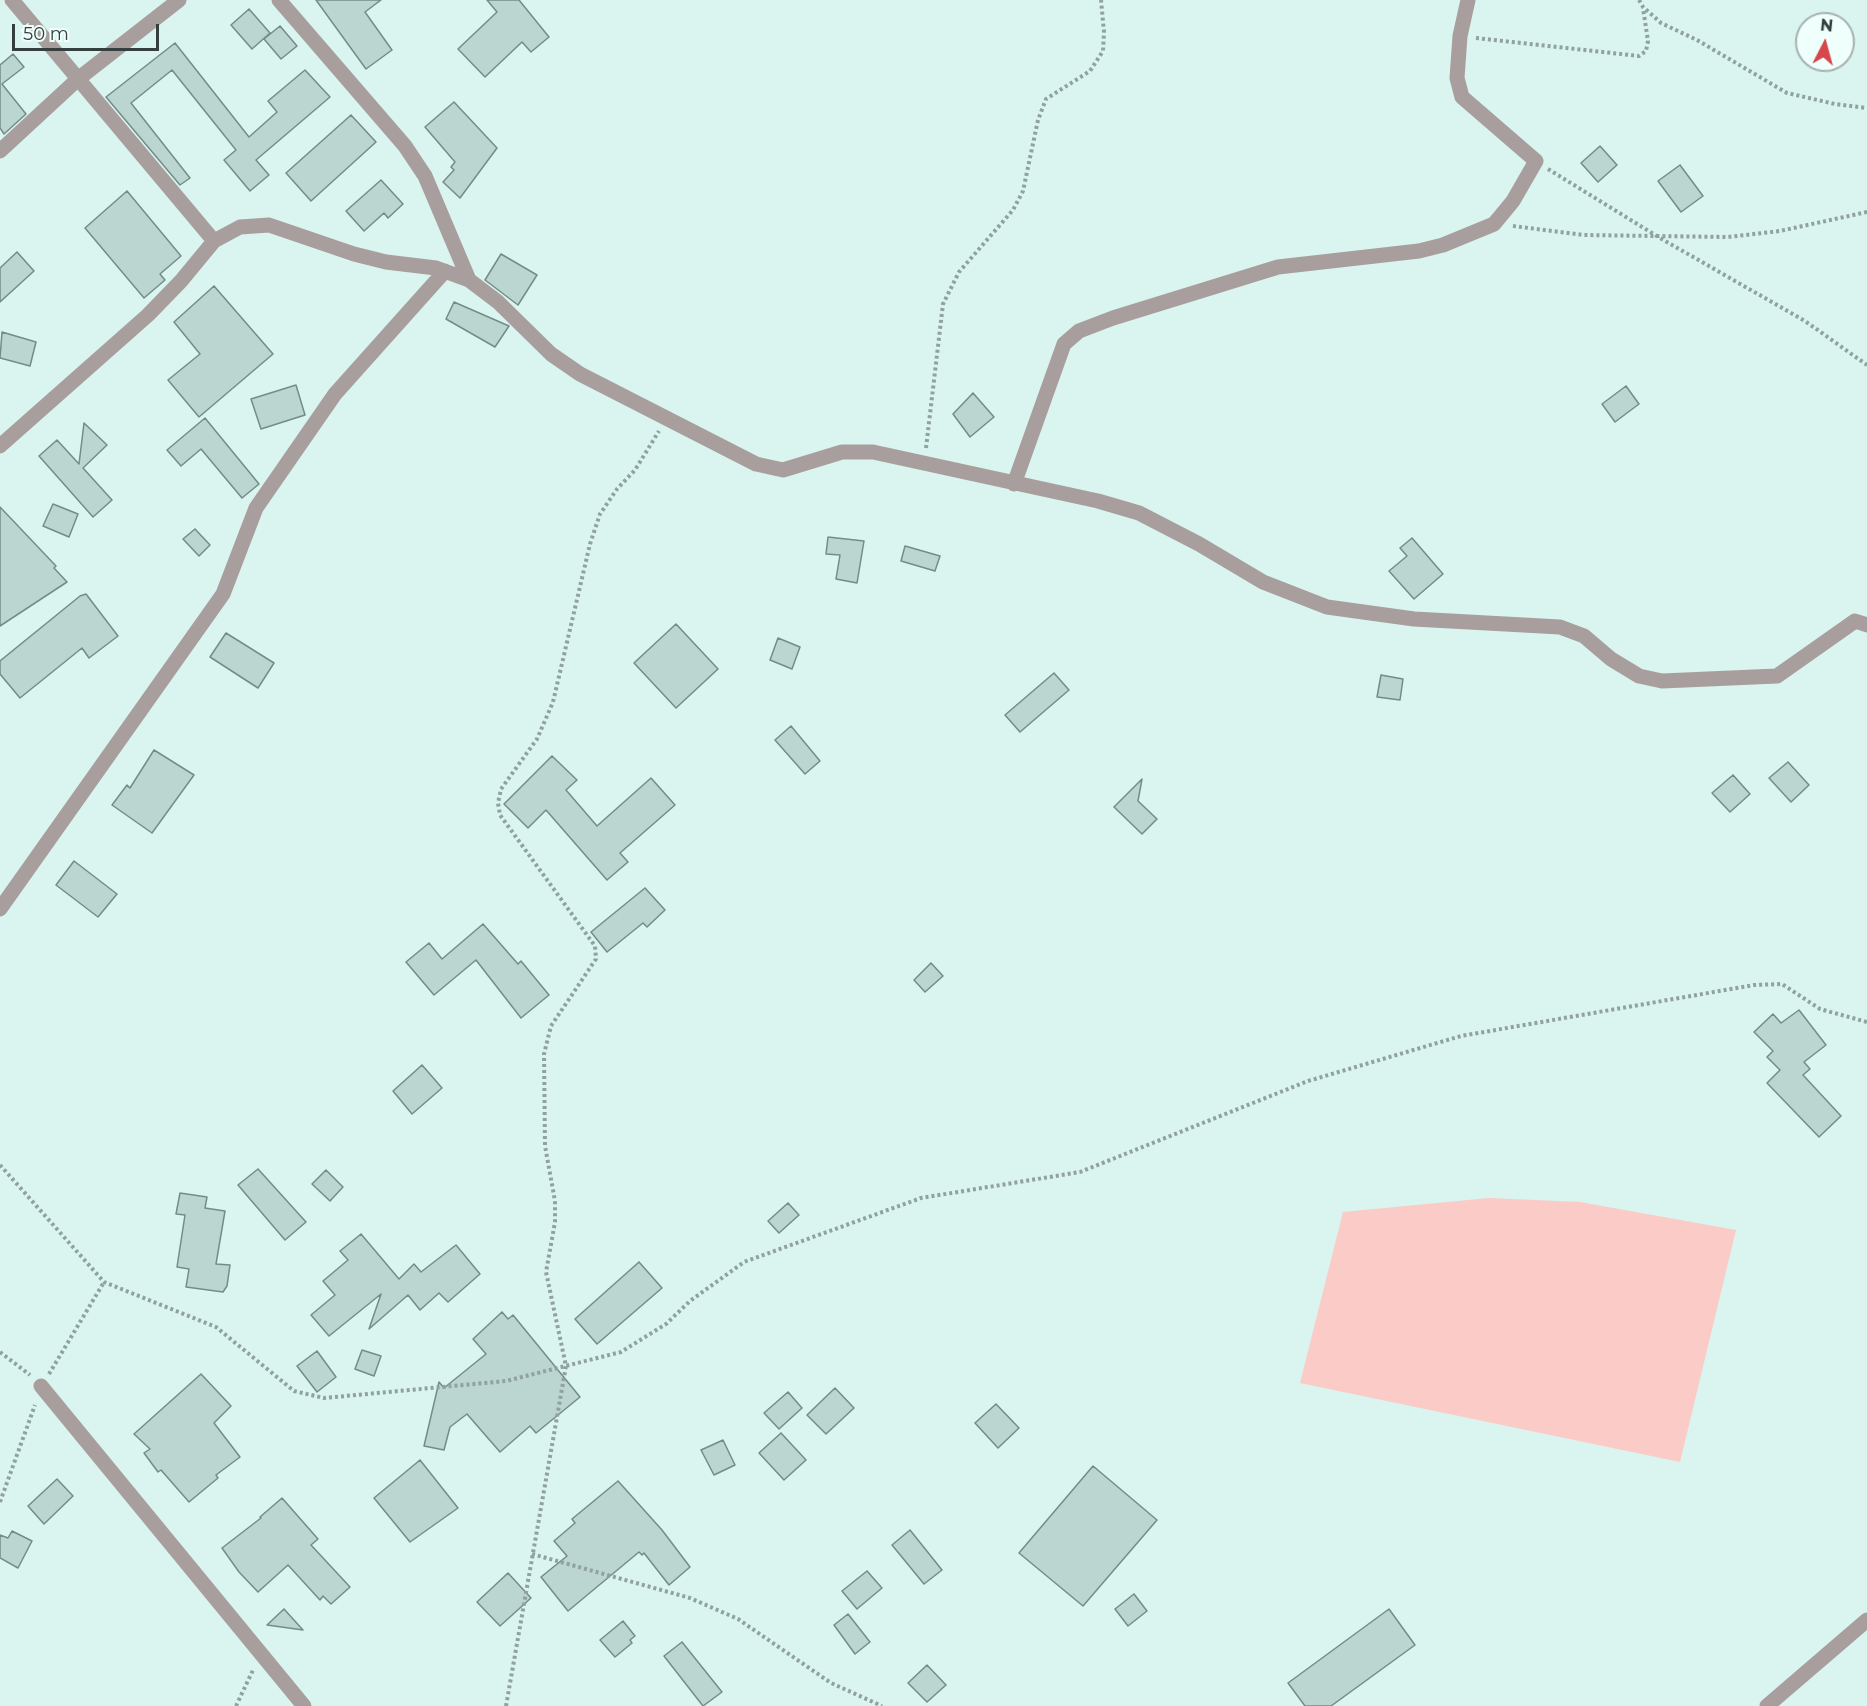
<!DOCTYPE html>
<style>
body{margin:0}
#map{position:relative;width:1867px;height:1706px;overflow:hidden;background:#daf4ef;font-family:Montserrat,sans-serif}
canvas{display:block}
.north{position:absolute;left:1795px;top:12px;width:60px;height:60px;box-sizing:border-box;background:#effffc;border:2px solid #a5b2b0;border-radius:50%;rotate:6deg;font-size:16px;font-weight:700;line-height:24px;text-align:center;color:#353f3d}
.north::after{content:'';display:block;margin:auto;width:21px;height:27px;background:#d6464a;clip-path:polygon(50% 0,100% 100%,50% 72%,0 100%)}
.scale{position:absolute;left:12px;top:24px;width:147px;height:27px;box-sizing:border-box;border:3px solid #353f3d;border-top:0;padding-left:8px;font-size:18px;line-height:21px;white-space:nowrap;color:#353f3d;-webkit-text-stroke:4px #effffc;paint-order:stroke}
</style>
<div id="map">
<canvas width="1867" height="1706"></canvas>
<div class="north">N</div>
<div class="scale">50 m</div>
</div>
<script>
const g = document.querySelector('canvas').getContext('2d');
g.lineJoin = 'round';
function fill(path, color) { g.fillStyle = color; g.fill(path, 'evenodd'); }
const toPath = rows => new Path2D(rows.map(r => 'M' + r).join(''));
function stroke(path, color, width, dash) { g.strokeStyle = color; g.lineWidth = width; g.lineCap = dash ? 'butt' : 'round'; g.setLineDash(dash || []); g.stroke(path); }
fill(toPath([
 [1489,1198,1580,1202,1736,1230,1680,1462,1300,1383,1343,1212]
]), '#fbcbc7');
const building = toPath([
 [316,0,381,0,365,12,392,50,366,69,316,0],
 [487,0,519,0,549,37,531,52,522,42,485,77,458,49,497,12,487,0],
 [249,9,270,33,252,49,231,25,249,9],
 [280,26,297,46,281,59,264,39,280,26],
 [175,43,249,137,277,112,268,101,305,70,330,97,256,160,269,175,250,191,224,160,236,150,172,70,131,103,190,178,180,185,106,97,175,43],
 [13,54,24,67,2,84,26,114,4,134,0,128,0,65,13,54],
 [454,102,497,148,460,198,443,182,454,170,451,167,455,162,425,127,454,102],
 [351,115,376,142,311,201,286,173,351,115],
 [1600,146,1617,165,1598,182,1581,163,1600,146],
 [1680,165,1703,196,1681,212,1658,181,1680,165],
 [381,180,403,204,388,218,384,213,364,231,346,211,381,180],
 [127,191,181,256,160,274,165,280,144,298,85,228,127,191],
 [17,252,34,271,0,302,0,268,17,252],
 [501,254,537,275,518,305,485,280,501,254],
 [214,286,273,354,199,417,168,380,200,354,174,322,214,286],
 [454,302,509,326,495,347,446,319,454,302],
 [2,332,36,342,30,366,0,358,2,332],
 [296,385,305,415,261,429,251,399,296,385],
 [1626,386,1639,404,1615,422,1602,404,1626,386],
 [973,393,994,417,970,437,953,414,973,393],
 [205,418,259,484,242,498,201,449,181,466,167,450,205,418],
 [84,423,107,445,83,468,112,500,93,517,39,456,57,440,79,464,84,423],
 [53,504,78,514,69,537,43,526,53,504],
 [0,507,56,566,54,568,67,582,0,626,0,507],
 [195,529,210,545,199,556,183,539,195,529],
 [828,537,864,541,857,583,836,579,840,555,826,554,828,537],
 [1412,538,1443,574,1414,599,1389,571,1407,556,1400,548,1412,538],
 [905,546,940,556,935,571,901,561,905,546],
 [86,594,118,636,89,658,82,648,20,698,0,674,0,661,80,596,86,594],
 [676,624,718,669,676,708,634,663,676,624],
 [226,633,274,663,258,688,210,657,226,633],
 [778,638,800,647,792,669,770,660,778,638],
 [1054,673,1069,690,1020,732,1005,715,1054,673],
 [1381,675,1403,679,1400,700,1377,697,1381,675],
 [791,726,820,761,805,774,775,740,791,726],
 [154,750,194,775,152,833,112,805,127,785,130,788,154,750],
 [552,756,577,780,566,790,597,826,651,778,675,805,620,853,628,862,607,880,546,810,528,828,504,804,552,756],
 [1788,762,1809,785,1791,802,1769,778,1788,762],
 [1733,775,1750,794,1730,812,1712,793,1733,775],
 [1142,779,1138,801,1157,819,1142,834,1114,807,1142,779],
 [74,861,117,894,98,917,56,885,74,861],
 [645,888,665,910,647,927,643,923,607,952,591,932,645,888],
 [483,924,518,964,521,961,549,995,521,1018,476,960,434,995,406,962,429,943,442,959,483,924],
 [931,963,943,976,925,992,914,980,931,963],
 [1799,1010,1826,1045,1804,1062,1810,1069,1803,1075,1841,1116,1819,1137,1767,1083,1780,1070,1767,1057,1773,1051,1754,1032,1773,1014,1781,1023,1799,1010],
 [422,1065,442,1088,412,1114,393,1091,422,1065],
 [258,1169,306,1222,285,1240,238,1185,258,1169],
 [326,1170,343,1187,330,1201,312,1184,326,1170],
 [180,1193,207,1197,205,1208,225,1211,216,1264,230,1265,227,1286,223,1292,186,1287,189,1269,177,1267,185,1215,176,1214,180,1193],
 [788,1203,799,1215,779,1233,768,1221,788,1203],
 [361,1234,399,1279,414,1264,421,1272,456,1245,480,1274,448,1302,439,1293,420,1310,408,1295,369,1329,381,1294,329,1336,311,1315,335,1295,323,1281,348,1260,340,1251,361,1234],
 [639,1262,662,1288,597,1344,575,1319,639,1262],
 [502,1312,508,1319,513,1315,580,1397,536,1433,530,1426,500,1452,467,1414,450,1427,444,1450,424,1446,439,1382,444,1388,486,1354,473,1339,502,1312],
 [362,1350,381,1356,374,1376,355,1369,362,1350],
 [317,1351,336,1377,317,1392,297,1366,317,1351],
 [201,1374,231,1406,214,1423,240,1457,216,1475,218,1478,189,1502,161,1470,158,1472,144,1453,150,1449,134,1434,201,1374],
 [835,1388,854,1408,826,1434,807,1415,835,1388],
 [788,1392,802,1408,779,1429,764,1413,788,1392],
 [996,1404,1019,1428,998,1448,975,1423,996,1404],
 [781,1433,806,1460,784,1480,759,1453,781,1433],
 [723,1440,735,1465,714,1475,701,1450,723,1440],
 [420,1460,458,1508,410,1542,374,1498,420,1460],
 [1093,1466,1157,1520,1083,1606,1019,1553,1093,1466],
 [57,1479,73,1496,44,1524,28,1506,57,1479],
 [618,1481,662,1530,690,1567,669,1585,644,1553,642,1555,639,1552,568,1611,541,1577,567,1556,554,1541,575,1523,572,1519,618,1481],
 [282,1498,318,1539,311,1545,350,1587,331,1604,323,1596,320,1600,288,1565,258,1592,239,1572,222,1548,261,1518,260,1517,282,1498],
 [910,1530,942,1570,924,1584,892,1545,910,1530],
 [12,1531,32,1541,18,1568,0,1558,0,1535,8,1538,12,1531],
 [867,1571,882,1588,857,1609,842,1591,867,1571],
 [508,1573,531,1598,500,1626,477,1602,508,1573],
 [1134,1594,1147,1611,1128,1626,1115,1609,1134,1594],
 [284,1609,303,1630,267,1625,284,1609],
 [1389,1609,1415,1645,1331,1706,1305,1706,1288,1683,1389,1609],
 [848,1614,870,1642,855,1654,834,1625,848,1614],
 [623,1621,635,1636,630,1640,632,1643,615,1657,600,1640,623,1621],
 [682,1642,722,1692,703,1706,664,1656,682,1642],
 [927,1665,946,1685,927,1702,908,1683,927,1665]
]);
fill(building, '#bbd5d0');
stroke(building, '#748c88', 1.5);
stroke(toPath([
 [1639,0,1643,7,1661,23,1697,40,1787,93,1835,104,1867,108],
 [1476,38,1639,56,1646,51,1648,41,1643,8],
 [1548,169,1660,238,1805,321,1867,365],
 [1513,226,1584,235,1728,237,1780,231,1867,212],
 [926,448,943,304,959,272,1013,210,1023,191,1038,120,1046,99,1090,71,1103,51,1104,32,1101,0],
 [0,1165,104,1282,216,1327,294,1391,324,1398,506,1381,621,1352,666,1324,690,1301,744,1262,921,1198,1080,1172,1308,1081,1461,1036,1754,985,1782,984,1820,1009,1867,1022],
 [0,1352,30,1375],
 [49,1374,104,1282],
 [0,1502,35,1405],
 [532,1554,690,1598,738,1619,831,1683,882,1706],
 [236,1706,253,1670],
 [506,1706,566,1366,546,1272,555,1222,555,1201,545,1146,544,1054,551,1026,596,959,595,946,500,815,498,803,501,789,537,739,553,702,590,544,600,514,617,489,635,470,659,431]
]), '#8fa29e', 4, [3, 3]);
stroke(toPath([
 [12,0,214,241],
 [279,0,405,146,425,176,469,280],
 [0,151,78,79,179,0],
 [0,446,148,315,181,281,214,241,240,227,269,225,354,254,386,262,436,268,469,280,498,302,551,354,580,374,756,464,783,470,842,452,873,452,1098,501,1139,513,1199,544,1263,582,1327,607,1414,619,1560,627,1584,636,1611,659,1639,676,1662,681,1777,676,1855,621,1867,625],
 [1014,484,1064,344,1079,331,1113,318,1278,267,1419,251,1443,245,1494,224,1513,201,1536,161,1462,97,1457,78,1460,36,1468,0],
 [0,909,223,594,256,508,335,394,445,271],
 [41,1386,304,1706],
 [1767,1706,1867,1620]
]), '#a89e9d', 15);
</script>
